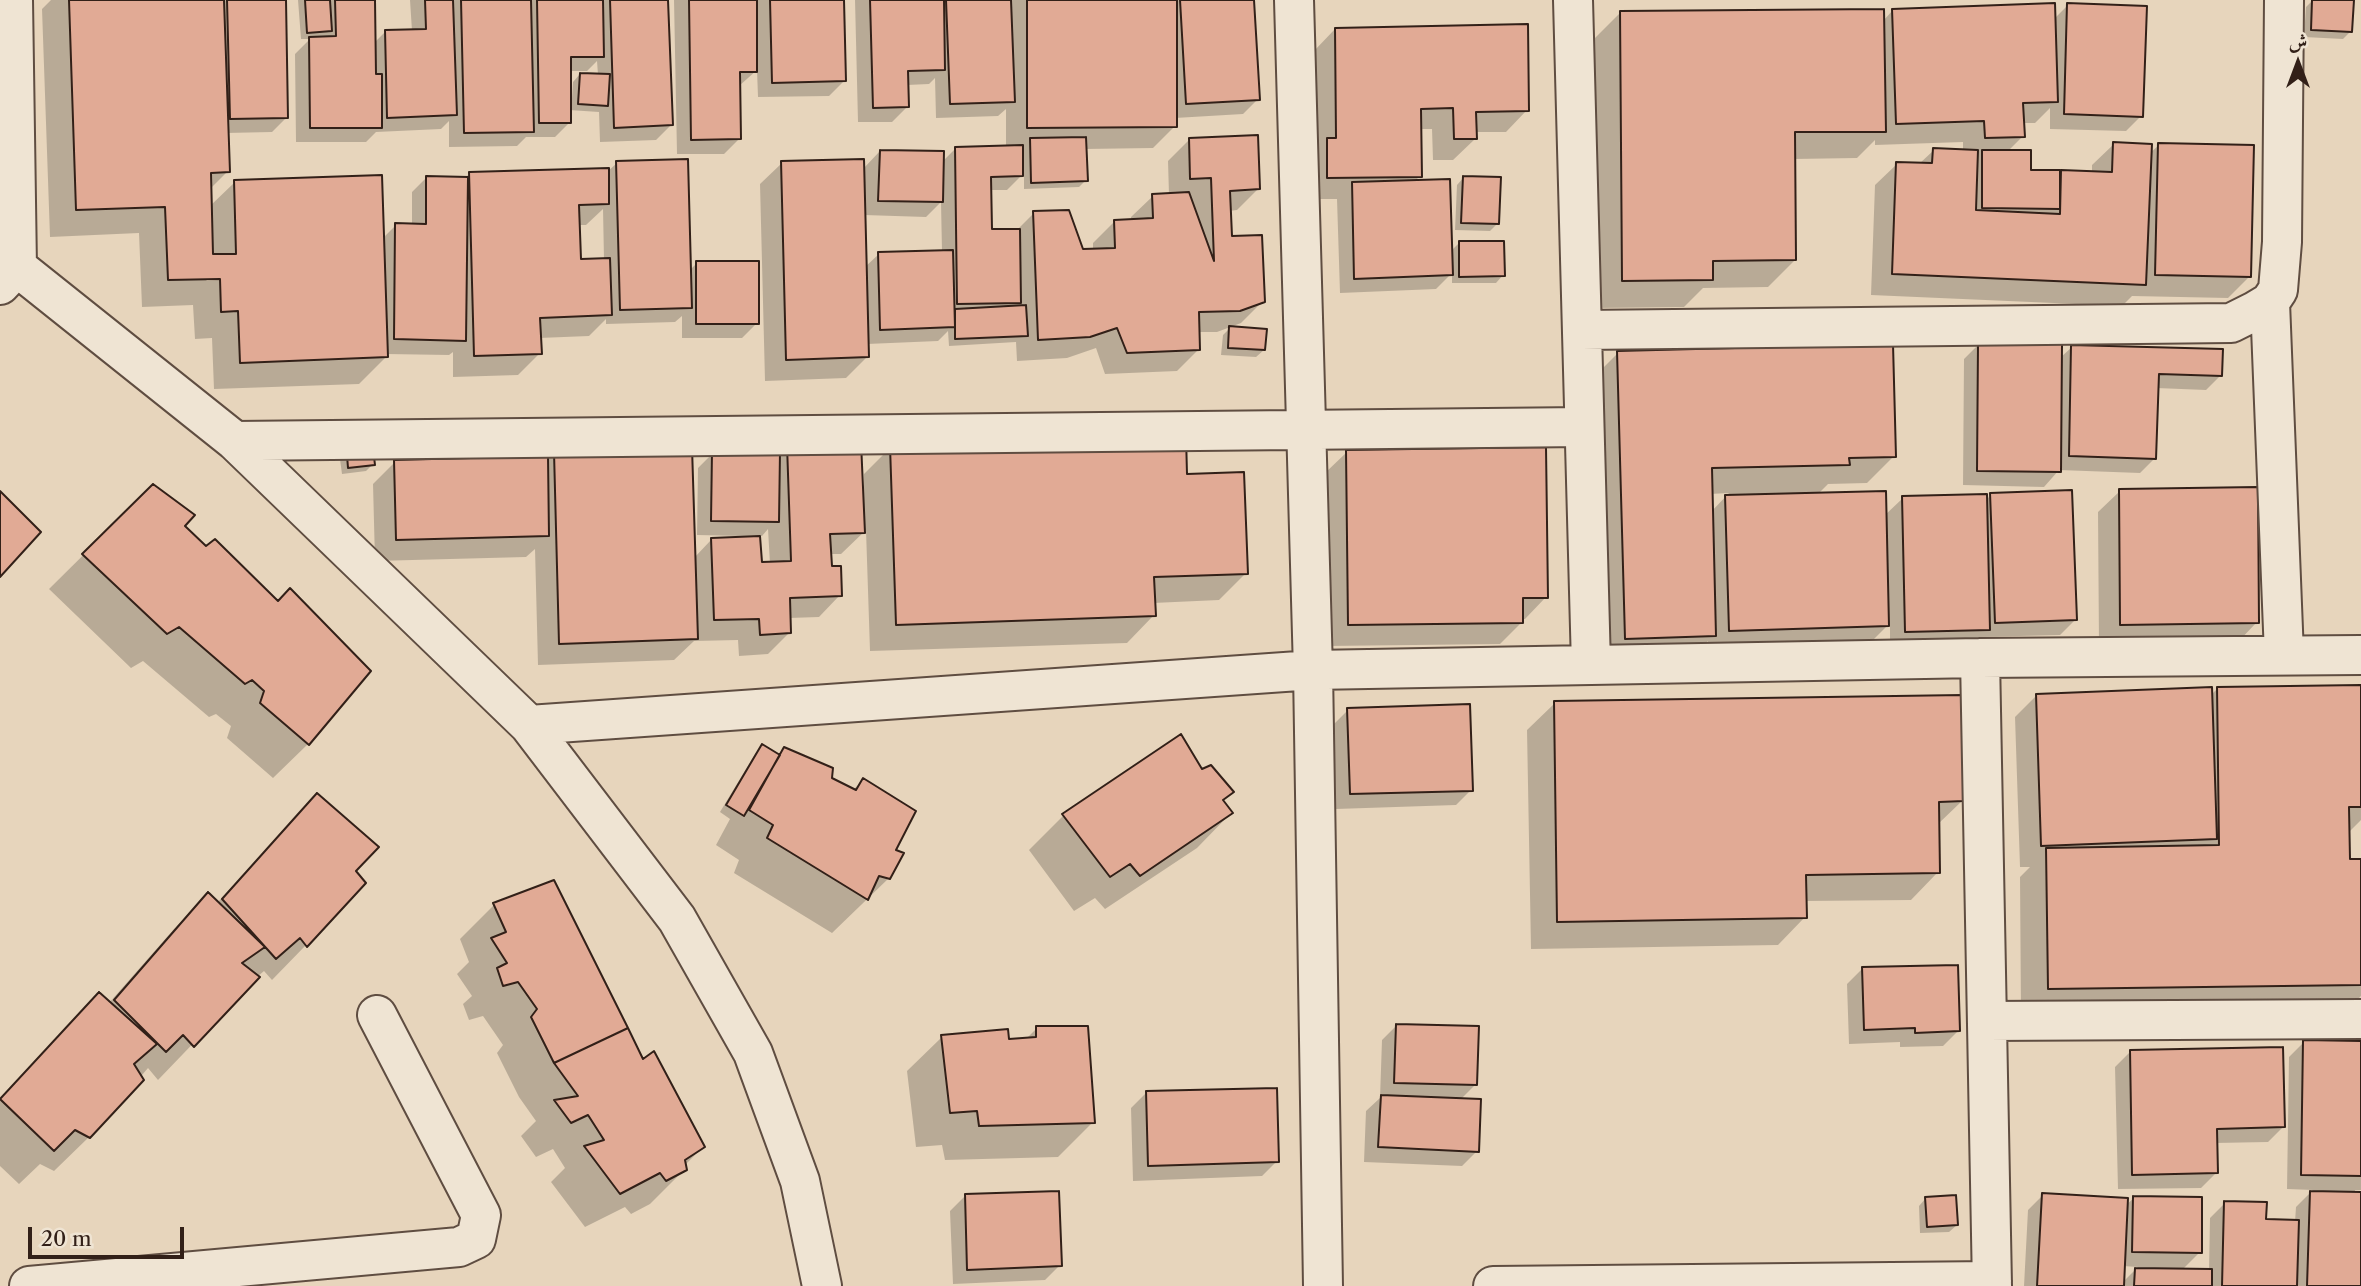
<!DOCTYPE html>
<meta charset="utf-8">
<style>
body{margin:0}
#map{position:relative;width:2361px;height:1286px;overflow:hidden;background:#e7d5bc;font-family:"Libre Caslon Text",Amiri,serif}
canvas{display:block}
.north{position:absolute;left:2263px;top:28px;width:70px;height:70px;-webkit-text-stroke:5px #efe4d3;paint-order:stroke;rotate:0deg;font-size:19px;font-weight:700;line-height:28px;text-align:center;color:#322018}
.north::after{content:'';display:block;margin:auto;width:24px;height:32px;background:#322018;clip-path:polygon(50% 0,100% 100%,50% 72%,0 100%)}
.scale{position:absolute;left:28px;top:1227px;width:156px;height:32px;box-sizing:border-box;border:4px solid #322018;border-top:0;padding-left:9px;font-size:21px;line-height:24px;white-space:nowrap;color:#322018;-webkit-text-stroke:5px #efe4d3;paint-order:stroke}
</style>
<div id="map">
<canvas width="2361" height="1286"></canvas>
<div class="north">ش</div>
<div class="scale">20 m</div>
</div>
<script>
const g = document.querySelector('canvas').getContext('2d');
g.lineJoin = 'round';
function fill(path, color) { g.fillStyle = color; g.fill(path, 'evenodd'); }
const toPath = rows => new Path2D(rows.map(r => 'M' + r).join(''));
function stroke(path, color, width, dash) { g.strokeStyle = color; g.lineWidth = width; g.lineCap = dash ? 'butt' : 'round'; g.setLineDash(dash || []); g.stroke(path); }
fill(toPath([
 [51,0,284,0,287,117,272,132,226,133,228,171,209,190,210,206,235,182,382,239,396,225,412,225,412,192,427,177,465,178,469,174,607,172,617,163,689,271,697,263,757,323,742,338,682,338,682,316,675,322,606,324,606,319,589,336,539,338,540,353,518,375,453,377,453,352,449,355,386,354,386,357,359,384,214,389,212,338,195,339,193,305,142,307,139,233,50,237,42,9],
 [603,209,604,260,580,261,578,225,586,225],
 [210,277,229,280,206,281],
 [298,0,373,0,374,43,385,32,412,31,410,0,667,0,671,125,656,140,600,142,599,112,569,110,570,122,555,137,526,137,517,146,449,147,449,121,441,129,376,132,366,142,296,142,295,54,310,39,301,39],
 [597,61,598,75,580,74,573,82,572,98,569,98,569,71,587,71],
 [674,0,842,0,844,81,829,96,758,97,757,70,739,86,739,139,724,154,677,154],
 [855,0,1252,0,1258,99,1243,114,1175,118,1175,126,1153,148,1085,149,1086,180,1079,187,1024,189,1024,173,1007,190,990,190,990,231,1016,231,1034,213,1082,251,1093,251,1093,243,1115,221,1131,221,1131,217,1153,196,1169,195,1168,161,1190,139,1258,189,1237,210,1229,211,1230,238,1263,301,1241,323,1217,332,1198,332,1198,350,1177,371,1105,374,1096,348,1067,358,1017,361,1016,342,949,346,948,331,938,341,867,344,867,357,846,378,765,381,760,184,782,163,863,169,880,151,942,162,955,149,1006,148,1006,109,998,116,936,118,935,78,929,84,907,85,907,107,892,122,858,122],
 [941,202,942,252,879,254,865,267,864,215,926,217],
 [2313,0,2351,31,2343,39,2304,37,2306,7],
 [2068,5,2141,116,2126,131,2050,129,2050,108,2035,123,2023,123,2023,136,2008,151,2029,172,2058,175,2062,171,2092,173,2092,165,2114,144,2149,154,2159,145,2250,276,2228,298,2132,296,2122,306,1871,295,1875,185,1897,164,1919,164,1934,150,1963,151,1963,142,1875,145,1875,140,1857,158,1794,159,1795,260,1768,287,1703,288,1684,307,1595,308,1593,40,1620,13,1883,21,1893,10,2053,20],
 [1335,29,1527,110,1506,132,1475,132,1475,139,1453,160,1433,160,1432,129,1420,129,1420,176,1414,182,1450,252,1460,242,1503,275,1496,283,1452,283,1452,273,1436,289,1340,293,1337,199,1306,199,1314,51],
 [1464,177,1498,223,1490,231,1455,230,1457,185],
 [1230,328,1264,350,1256,357,1221,355,1223,335],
 [1979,344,2060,358,2072,347,2221,375,2206,390,2156,388,2155,458,2140,473,2059,470,2044,487,1963,485,1964,359],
 [1618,353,1894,456,1867,483,1828,484,1818,494,1884,516,1903,498,1985,501,1991,495,2075,620,2060,635,1980,637,1973,644,1890,646,1890,623,1866,647,1708,652,1708,641,1687,662,1598,665,1591,380],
 [1729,493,1711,512,1710,494],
 [788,446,861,486,864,486,864,474,891,447,1186,476,1246,573,1219,600,1153,603,1154,615,1127,643,870,651,866,530,841,554,829,554,830,568,840,595,819,617,789,618,789,633,768,654,739,656,738,640,694,641,674,660,538,665,535,549,526,557,375,561,373,484,395,462,546,461,554,453,694,558,711,540,742,539,742,536,697,535,698,468,713,453],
 [768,529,770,564,760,564,758,536,762,536],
 [339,452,373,464,366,471,342,474],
 [1347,452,1546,597,1525,619,1522,619,1522,622,1500,644,1327,646,1325,473],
 [153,486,183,526,206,548,369,671,308,744,273,778,227,738,231,726,216,714,209,717,143,661,131,668,49,589],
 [2120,491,2257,622,2236,644,2099,646,2098,512],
 [2361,687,2361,820,2347,834,2348,861,2361,861,2361,996,2346,1011,2021,1015,2020,877,2030,867,2020,867,2015,717,2036,696,2210,696,2217,689],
 [1555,703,1962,801,1937,825,1938,872,1911,900,1805,901,1805,917,1778,945,1531,949,1527,730],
 [1348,710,1471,790,1456,805,1336,809,1333,725],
 [762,746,778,755,785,749,830,779,853,790,863,780,894,851,889,878,832,933,734,873,739,860,716,845,730,819,720,812,755,754],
 [1202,772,1232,792,1222,801,1231,813,1197,848,1105,909,1095,898,1074,911,1029,850,1063,816],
 [317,796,354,871,306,945,272,980,264,971,257,977,158,1080,148,1068,89,1137,54,1171,40,1164,19,1184,0,1166,0,1098,99,994,109,1003,174,929,208,895,217,903],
 [494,905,642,1062,703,1147,684,1166,685,1169,650,1204,631,1214,625,1207,585,1227,551,1182,565,1168,553,1149,536,1157,521,1136,536,1121,519,1097,497,1053,503,1045,483,1016,469,1020,463,1004,472,996,457,974,469,962,460,939],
 [1862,969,1958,1031,1943,1046,1900,1047,1900,1042,1849,1044,1847,984],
 [1397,1025,1476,1084,1460,1100,1477,1151,1462,1166,1364,1162,1366,1111,1380,1098,1382,1040],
 [1037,1028,1093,1122,1058,1157,945,1160,942,1145,916,1147,907,1071,942,1037,1025,1040],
 [2304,1042,2361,1042,2361,1190,2355,1190,2355,1193,2361,1194,2361,1286,2024,1286,2028,1210,2043,1195,2126,1205,2134,1198,2200,1252,2182,1270,2209,1271,2210,1218,2225,1203,2264,1221,2295,1222,2296,1207,2313,1190,2287,1189,2289,1057],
 [2123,1266,2138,1267,2122,1283],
 [2130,1052,2283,1127,2268,1142,2215,1143,2216,1173,2201,1188,2118,1189,2115,1067],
 [1146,1093,1277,1161,1262,1176,1133,1181,1131,1108],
 [965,1196,1060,1265,1045,1280,953,1284,950,1211],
 [1926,1198,1957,1225,1949,1232,1920,1233,1919,1206]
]), '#0003');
const building = toPath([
 [69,0,224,0,230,172,211,173,213,254,236,254,234,180,382,175,388,357,240,363,238,311,221,312,220,279,168,280,165,207,76,210,69,0],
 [227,0,286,0,288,118,230,119,227,0],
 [305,0,330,0,332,31,307,33,305,0],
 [335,0,375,0,376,74,382,74,382,128,310,128,309,37,336,36,335,0],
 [425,0,453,0,457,115,387,118,385,30,426,29,425,0],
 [461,0,531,0,534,132,464,133,461,0],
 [537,0,603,0,604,57,571,57,571,123,539,123,537,0],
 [610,0,668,0,673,125,614,128,610,0],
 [689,0,757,0,757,72,740,72,741,139,691,140,689,0],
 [770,0,844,0,846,81,772,83,770,0],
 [870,0,944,0,945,70,908,71,909,107,873,108,870,0],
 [946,0,1011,0,1015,102,950,104,946,0],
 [1027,0,1177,0,1177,127,1027,128,1027,0],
 [1180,0,1254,0,1260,100,1186,104,1180,0],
 [2312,0,2354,0,2352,32,2311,30,2312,0],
 [2055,3,2058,102,2023,103,2025,137,1985,138,1984,121,1896,124,1892,9,2055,3],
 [2067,3,2147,6,2143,117,2064,114,2067,3],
 [1884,9,1886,132,1795,132,1796,260,1713,261,1713,280,1622,281,1620,11,1884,9],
 [1528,24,1529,111,1476,112,1477,139,1454,139,1453,108,1421,109,1422,177,1327,178,1327,138,1336,138,1335,28,1528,24],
 [580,73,610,74,608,106,578,104,580,73],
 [1258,135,1260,189,1230,191,1232,236,1262,235,1265,302,1240,311,1199,312,1200,350,1127,353,1117,328,1090,337,1038,340,1033,211,1069,210,1083,249,1115,248,1114,220,1153,218,1152,194,1189,192,1214,261,1211,178,1190,179,1189,138,1258,135],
 [1086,137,1088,181,1031,183,1030,138,1086,137],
 [2113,142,2152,144,2146,285,1892,274,1896,162,1932,163,1933,148,1978,150,1976,210,2060,214,2061,170,2112,172,2113,142],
 [2158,143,2254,145,2251,277,2155,275,2158,143],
 [1023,145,1023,176,991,177,992,229,1020,229,1021,303,957,304,955,147,1023,145],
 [880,150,944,151,943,202,878,201,880,150],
 [1982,150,2031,150,2031,170,2060,170,2060,209,1982,208,1982,150],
 [688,159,692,308,620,310,616,161,688,159],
 [864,159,869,357,786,360,781,161,864,159],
 [609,168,609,204,579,205,581,259,610,258,612,315,540,318,542,354,474,356,469,172,609,168],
 [426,176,468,177,466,341,394,339,395,223,426,224,426,176],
 [1463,176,1501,177,1499,224,1461,223,1463,176],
 [1450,179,1453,275,1354,279,1352,182,1450,179],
 [1459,241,1504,241,1505,276,1459,277,1459,241],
 [953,250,955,327,880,330,878,252,953,250],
 [696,261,759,261,759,324,696,324,696,261],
 [1026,305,1028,336,955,339,955,309,1026,305],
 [1229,326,1267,329,1265,350,1228,348,1229,326],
 [1978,343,2062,344,2061,472,1977,471,1978,343],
 [1893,344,1896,457,1849,458,1850,465,1712,468,1716,636,1625,639,1617,351,1893,344],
 [2071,345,2223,349,2222,376,2159,374,2156,459,2069,456,2071,345],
 [1186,436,1187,474,1244,472,1248,574,1154,577,1156,616,896,625,890,446,1186,436],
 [372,440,375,465,348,468,346,443,372,440],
 [861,442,865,533,830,534,832,566,841,566,842,596,790,598,791,633,760,635,759,619,714,620,711,538,760,536,762,562,791,561,787,445,861,442],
 [692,447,698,639,559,644,554,452,692,447],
 [1546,447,1548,598,1523,598,1523,623,1348,625,1346,450,1546,447],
 [712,451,780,452,779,522,711,521,712,451],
 [548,456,549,536,396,540,394,460,548,456],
 [153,484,195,515,185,526,206,546,215,539,278,601,290,588,371,671,309,745,260,703,264,691,252,680,245,684,179,627,167,634,82,554,153,484],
 [2258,487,2259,623,2120,625,2119,489,2258,487],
 [2072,490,2077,620,1995,623,1990,493,2072,490],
 [0,491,41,532,0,577,0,491],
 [1886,491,1889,626,1729,631,1725,495,1886,491],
 [1987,494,1990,630,1905,632,1902,496,1987,494],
 [2361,685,2361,807,2349,807,2350,859,2361,859,2361,985,2048,989,2046,848,2219,845,2217,687,2361,685],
 [2212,687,2217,839,2041,846,2036,694,2212,687],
 [1963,695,1964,801,1939,802,1940,873,1806,875,1807,918,1557,922,1554,701,1963,695],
 [1470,704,1473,791,1350,794,1347,708,1470,704],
 [1181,734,1202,769,1211,765,1234,792,1223,800,1233,813,1140,876,1130,864,1110,877,1062,814,1181,734],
 [762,744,780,755,744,816,726,805,762,744],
 [784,747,833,768,832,778,856,790,863,778,916,811,896,850,904,853,890,879,879,876,868,900,767,838,773,825,749,810,784,747],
 [317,793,379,847,356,871,366,883,307,947,300,938,276,959,222,899,317,793],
 [554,880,628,1028,554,1063,531,1017,537,1009,518,982,503,986,497,968,507,963,491,938,506,932,493,903,554,880],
 [208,892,265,947,242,963,260,977,194,1047,183,1035,166,1052,114,1000,208,892],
 [1958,965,1960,1031,1915,1033,1915,1028,1864,1030,1862,967,1958,965],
 [99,992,157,1044,134,1064,144,1080,90,1138,75,1130,54,1151,0,1099,99,992],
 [1396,1024,1479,1026,1477,1085,1394,1083,1396,1024],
 [1036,1026,1088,1026,1095,1123,979,1126,977,1111,950,1113,941,1035,1008,1029,1009,1039,1036,1037,1036,1026],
 [628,1028,643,1059,654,1051,705,1147,685,1160,687,1170,666,1181,660,1173,620,1194,584,1146,604,1140,588,1115,571,1123,554,1100,578,1096,554,1063,628,1028],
 [2303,1040,2361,1041,2361,1176,2301,1175,2303,1040],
 [2283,1047,2285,1127,2217,1129,2218,1173,2132,1175,2130,1050,2283,1047],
 [1277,1088,1279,1162,1148,1166,1146,1091,1277,1088],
 [1381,1095,1481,1099,1479,1152,1378,1147,1381,1095],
 [1059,1191,1062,1266,967,1270,965,1194,1059,1191],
 [2310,1191,2361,1192,2361,1286,2307,1286,2310,1191],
 [2042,1193,2128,1198,2124,1286,2037,1286,2042,1193],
 [1956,1195,1958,1225,1927,1227,1925,1197,1956,1195],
 [2133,1196,2202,1197,2202,1253,2132,1252,2133,1196],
 [2224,1201,2267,1202,2266,1219,2299,1220,2297,1286,2222,1286,2224,1201],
 [2135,1268,2212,1269,2212,1286,2134,1286,2135,1268]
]);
fill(building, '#e1aa95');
stroke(building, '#322018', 2);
const minor = toPath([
 [1294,0,1313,670,1323,1286],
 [1573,0,1591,665],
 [17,267,235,441,529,725,677,919,753,1053,800,1181,822,1286],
 [0,285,17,267,13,0],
 [2270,302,2284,655],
 [1582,330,2231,323,2255,311,2270,302,2278,290,2282,242,2284,0],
 [235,441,1583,427],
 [1980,658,1992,1286],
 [529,725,1313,670,1980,658,2361,655],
 [1987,1021,2361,1019],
 [29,1286,459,1247,476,1239,481,1215,377,1015],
 [1493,1286,1992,1281]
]);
stroke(minor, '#5f4d41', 42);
stroke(minor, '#efe4d3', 38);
</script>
